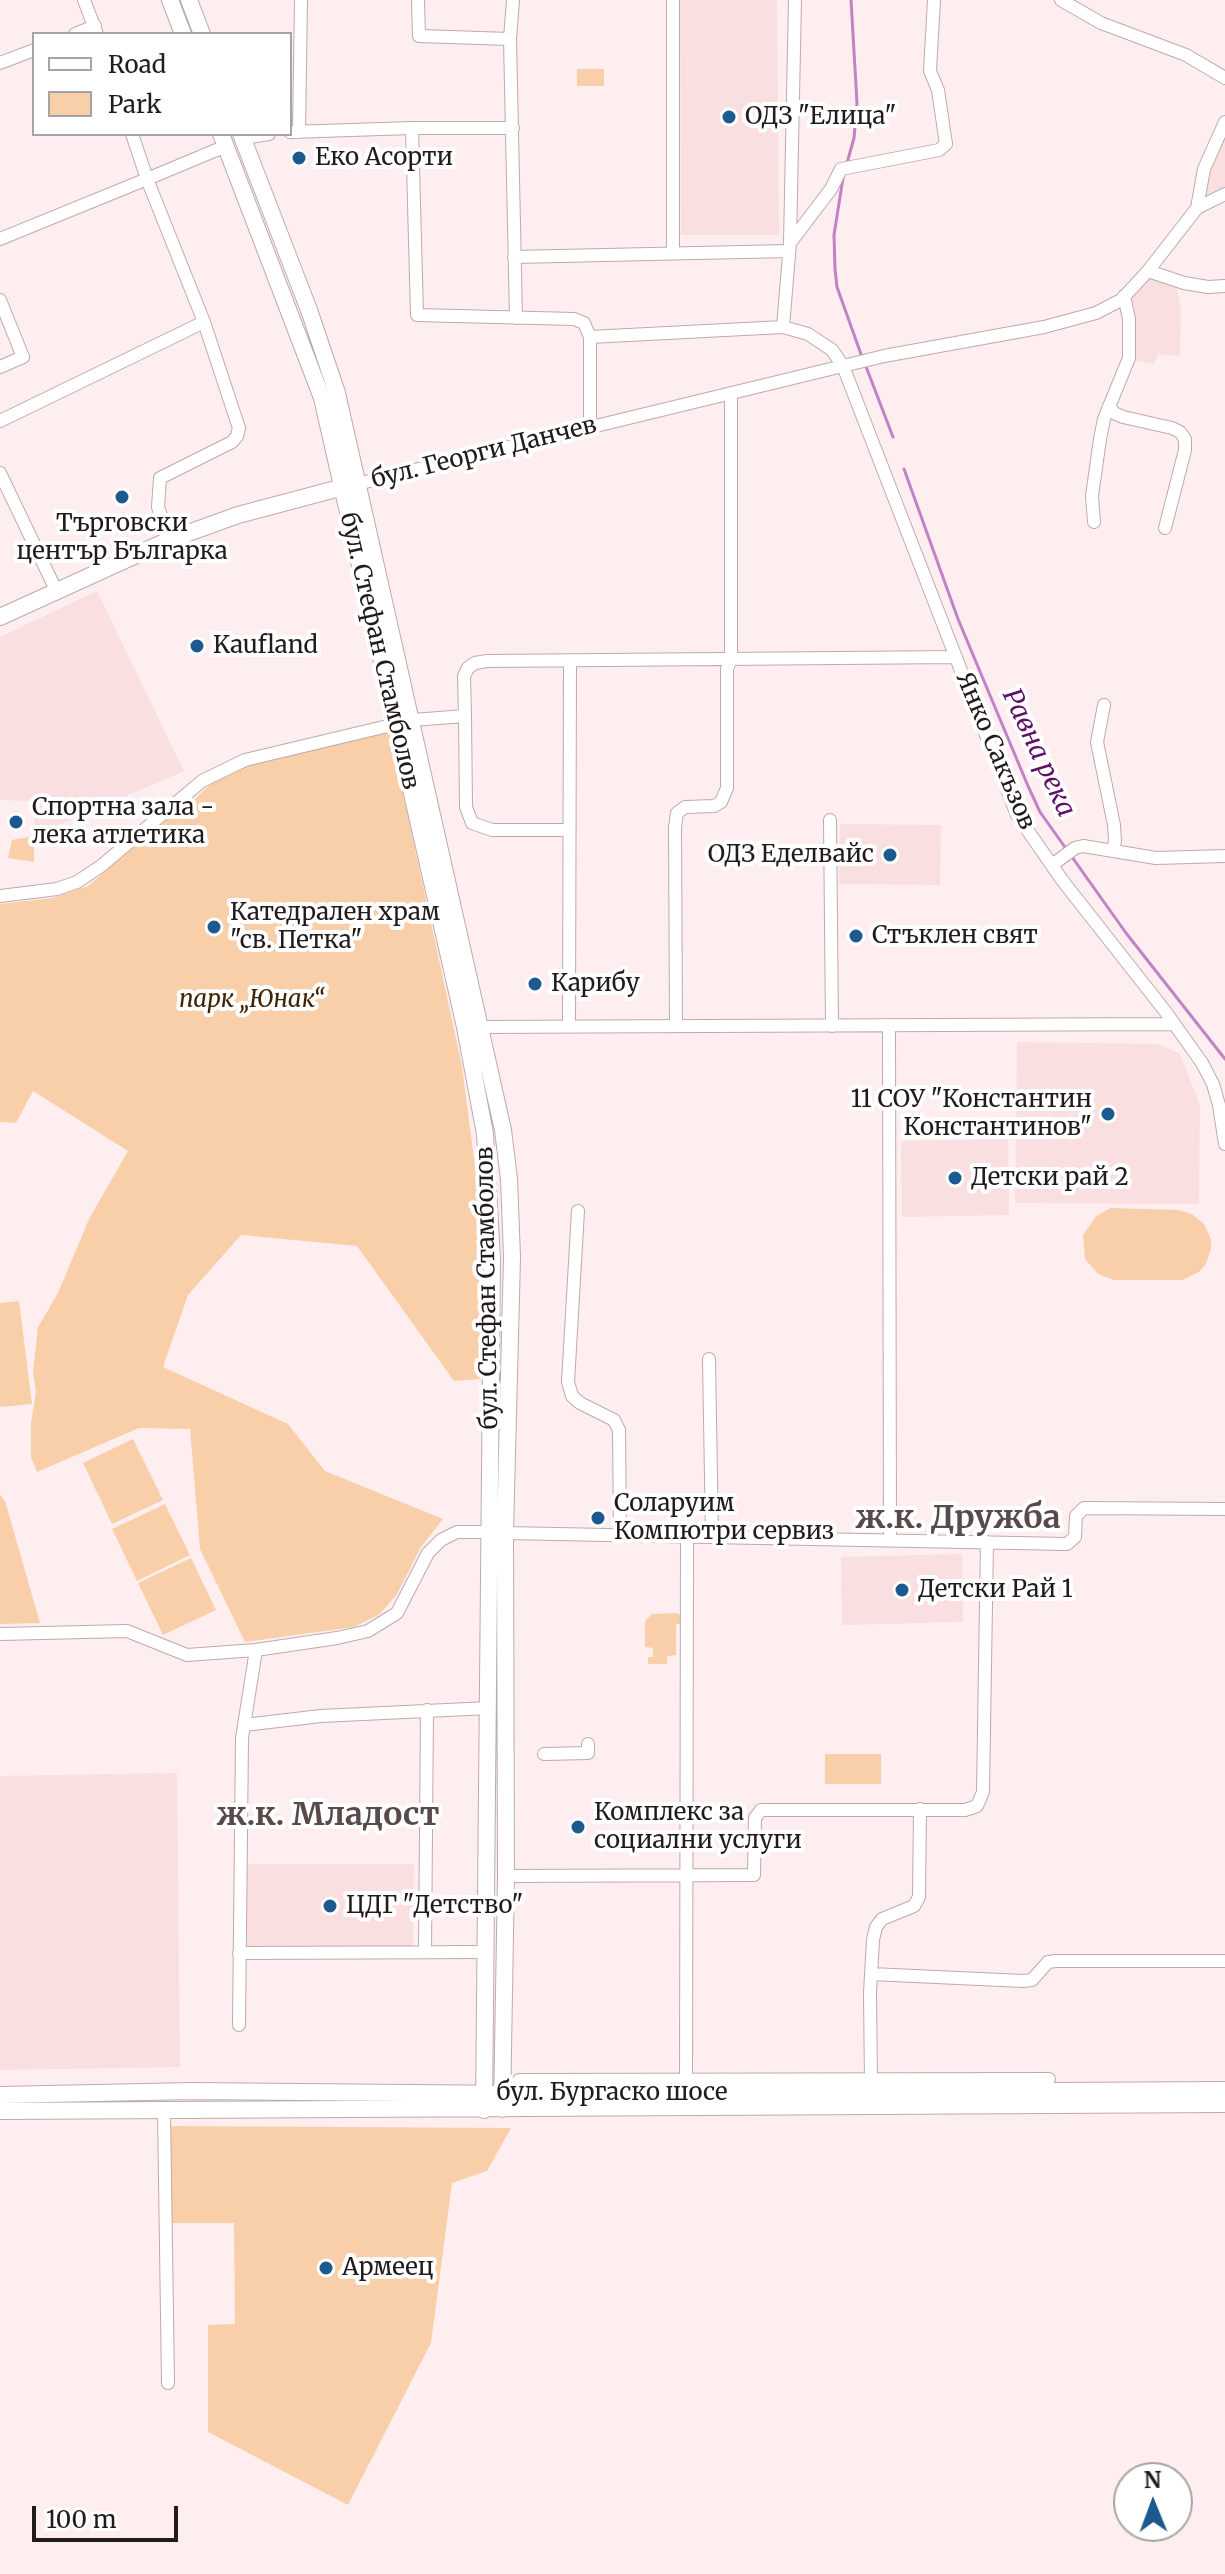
<!DOCTYPE html>
<meta charset="utf-8">
<style>
body{margin:0}
#map{position:relative;width:1225px;height:2574px;overflow:hidden;background:#ffeeef;font-family:Merriweather,serif}
canvas{display:block}
.legend{position:absolute;left:32px;top:32px;width:260px;height:104px;box-sizing:border-box;background:#fff;border:2px solid #a6a4a4;margin:0;padding:10px 14px;list-style:none;font-size:24px;color:#211b1c}
.legend li{display:flex;align-items:center;gap:16px;height:40px}
.legend b{width:40px;border:2px solid #a6a4a4}
.north{position:absolute;left:1113px;top:2462px;width:80px;height:80px;box-sizing:border-box;background:#fff;border:2px solid #a6a4a4;border-radius:50%;rotate:359deg;font-size:22px;font-weight:700;line-height:32px;text-align:center;color:#211b1c}
.north::after{content:'';display:block;margin:auto;width:28px;height:36px;background:#1b598f;clip-path:polygon(50% 0,100% 100%,50% 72%,0 100%)}
.scale{position:absolute;left:32px;top:2506px;width:146px;height:36px;box-sizing:border-box;border:4px solid #211b1c;border-top:0;padding-left:10px;font-size:24px;line-height:28px;white-space:nowrap;color:#211b1c;-webkit-text-stroke:6px #fff;paint-order:stroke}
</style>
<div id="map">
<canvas width="1225" height="2574"></canvas>
<ul class="legend">
<li><b style="height:10px;background:#fff"></b>Road</li>
<li><b style="height:22px;background:#f9cfaa"></b>Park</li>
</ul>
<div class="north">N</div>
<div class="scale">100 m</div>
</div>
<script>
const g = document.querySelector('canvas').getContext('2d');
g.lineJoin = 'round';
function fill(path, color) { g.fillStyle = color; g.fill(path, 'evenodd'); }
const toPath = rows => new Path2D(rows.map(r => 'M' + r).join(''));
function stroke(path, color, width, dash) { g.strokeStyle = color; g.lineWidth = width; g.lineCap = dash ? 'butt' : 'round'; g.setLineDash(dash || []); g.stroke(path); }
function write(font, color, halo, rows, align = 'center') {
  g.font = font + ' Merriweather,serif'; g.lineWidth = 8; g.setLineDash([]); g.textBaseline = 'middle'; g.strokeStyle = halo; g.fillStyle = color; for (const [text, x, y, turn = 0] of rows) {
    g.save(); g.translate(x, y); g.rotate((+turn || 0) * Math.PI / 180); g.textAlign = isNaN(turn) ? turn : align; if (halo) g.strokeText(text, 0, 0); g.fillText(text, 0, 0); g.restore();
  }
}
fill(toPath([
 [680,0,777,0,779,235,681,235],
 [1225,139,1225,188,1205,195,1208,170],
 [1155,276,1176,286,1181,308,1180,356,1158,354,1154,364,1133,360,1132,296,1150,278],
 [97,591,184,771,36,835,32,801,0,800,0,637],
 [840,824,941,825,940,885,839,884],
 [1017,1042,1158,1044,1180,1054,1200,1105,1199,1204,1015,1203],
 [1008,1139,1009,1215,902,1217,901,1141],
 [962,1554,963,1622,842,1625,841,1557],
 [177,1773,180,2067,0,2070,0,1776],
 [246,1864,414,1864,413,1949,246,1948]
]), '#f9dfe0');
fill(toPath([
 [577,69,604,69,604,86,577,86],
 [389,729,462,1066,478,1190,481,1379,454,1381,357,1246,241,1235,188,1295,163,1367,288,1424,325,1471,443,1519,421,1547,397,1594,380,1614,354,1627,245,1642,200,1549,190,1429,139,1428,37,1472,31,1457,31,1422,36,1392,33,1372,38,1327,58,1293,89,1219,128,1151,33,1091,16,1123,0,1122,0,904,52,898,88,886,172,815,192,802,214,781,236,769,266,759],
 [34,836,34,862,8,858,12,840],
 [1111,1208,1179,1210,1192,1214,1204,1224,1211,1239,1211,1248,1206,1264,1199,1272,1182,1280,1114,1280,1098,1274,1085,1259,1083,1235,1096,1216],
 [19,1301,32,1404,0,1407,0,1303],
 [133,1439,163,1500,112,1524,83,1463],
 [0,1495,5,1501,40,1623,0,1624],
 [165,1504,190,1555,137,1581,112,1529],
 [191,1558,216,1610,163,1635,138,1583],
 [676,1613,679,1614,682,1624,676,1624,676,1655,667,1656,667,1664,648,1664,648,1657,653,1657,653,1648,645,1647,645,1621,652,1614],
 [825,1754,881,1754,881,1784,825,1784],
 [167,2126,511,2128,487,2171,452,2183,431,2343,348,2505,208,2432,208,2325,235,2324,234,2223,169,2223]
]), '#f9cfaa');
stroke(toPath([
 [847,163,854,138,857,103,851,0],
 [843,178,834,235,835,269,837,287,862,357],
 [865,364,893,437],
 [904,469,958,619,1028,786,1040,812,1067,850],
 [1072,857,1126,933,1225,1059]
]), '#c182c8', 3);
const minor = toPath([
 [84,0,97,34],
 [418,0,419,36,510,39],
 [513,0,510,39,516,318],
 [1061,0,1101,23,1186,55,1225,78],
 [75,34,95,26],
 [0,63,34,50],
 [412,128,417,315,574,319,584,323,590,337,590,428],
 [290,132,412,128,513,128],
 [299,132,301,0],
 [132,134,147,179,226,146],
 [243,138,269,134],
 [1197,208,1204,169,1225,122],
 [0,239,147,179,204,322,0,421],
 [790,243,831,189,841,169,939,150,946,144,938,90,930,71,934,0],
 [673,253,673,0],
 [514,257,788,251],
 [1148,271,1197,208,1225,194],
 [0,300,23,357,0,367],
 [783,327,790,243,795,0],
 [590,337,783,327,808,334,832,350,843,366,1017,815,1062,880,1165,1011,1202,1063,1213,1084,1219,1105,1225,1144],
 [1109,406,1114,413,1123,417,1172,428,1180,432,1185,439,1185,450,1165,528],
 [0,473,56,590],
 [357,484,884,356,1044,327,1096,313,1121,300,1148,271,1184,283,1208,287,1225,286],
 [1094,522,1092,496,1100,439,1104,419,1129,358,1129,319,1124,296],
 [169,540,158,507,160,478,232,442,237,436,239,428,204,322],
 [1104,705,1097,742,1114,825,1115,841,1113,851],
 [465,716,466,807,472,823,492,830,568,830],
 [830,820,832,1026],
 [1052,865,1075,848,1083,846,1156,858,1225,856],
 [0,896,57,889,77,882,101,866,202,781,245,760,413,720,465,716,464,676,468,668,475,663,487,661,956,657],
 [889,1025,890,1540],
 [676,1026,675,827,677,813,685,807,714,806,721,802,727,788,727,669,731,659,731,393],
 [474,1027,1174,1024],
 [569,1027,570,661],
 [578,1211,568,1382,572,1396,580,1403,614,1420,619,1430,620,1535],
 [709,1359,712,1537],
 [505,1533,1067,1544,1075,1537,1076,1516,1084,1508,1225,1509],
 [0,1634,127,1631,187,1655,256,1650,337,1638,368,1631,397,1613,428,1553,441,1540,457,1532,488,1532],
 [244,1725,321,1716,489,1708],
 [544,1754,588,1753,588,1744],
 [506,1876,754,1875,755,1818,761,1810,965,1810,977,1806,983,1792,987,1542],
 [425,1952,427,1710],
 [239,1953,486,1952],
 [871,1974,1023,1981,1032,1980,1048,1962,1056,1961,1225,1961],
 [239,2025,242,1738,256,1650],
 [519,2080,1049,2079],
 [871,2085,870,1993,873,1940,876,1927,882,1919,914,1906,919,1897,920,1809],
 [686,2093,687,1536],
 [164,2111,168,2383]
]);
const secondary = toPath([
 [170,0,183,34],
 [189,0,202,34],
 [221,134,322,398,465,1027,485,1134,492,1259,484,2110],
 [241,134,309,310,337,393,503,1130,509,1179,512,1257,505,1533,506,1876,502,2109],
 [0,617,169,540,238,515,351,485],
 [0,2095,192,2091,519,2094,1225,2090],
 [0,2111,1225,2104]
]);
stroke(minor, '#bcabad', 14);
stroke(secondary, '#bcabad', 18);
stroke(minor, '#fff', 12);
stroke(secondary, '#fff', 16);
for (const [x, y, r, color] of [
 [729,117,8,"#1b598f"],
 [299,158,8,"#1b598f"],
 [122,497,8,"#1b598f"],
 [197,646,8,"#1b598f"],
 [16,822,8,"#1b598f"],
 [890,855,8,"#1b598f"],
 [214,927,8,"#1b598f"],
 [856,936,8,"#1b598f"],
 [535,984,8,"#1b598f"],
 [1108,1114,8,"#1b598f"],
 [955,1178,8,"#1b598f"],
 [598,1518,8,"#1b598f"],
 [902,1590,8,"#1b598f"],
 [578,1827,8,"#1b598f"],
 [330,1906,8,"#1b598f"],
 [326,2268,8,"#1b598f"]
]) { const dot = new Path2D(); dot.arc(x, y, r, 0, 2 * Math.PI); g.fillStyle = color; g.fill(dot); stroke(dot, '#fff', 3); }
write('24px', '#211b1c', '#fff', [
 ["ОДЗ \"Елица\"",745,117],
 ["Еко Асорти",315,158],
 ["Търговски",122,524,"center"],
 ["център Българка",122,552,"center"],
 ["Kaufland",213,646],
 ["Спортна зала -",32,808],
 ["лека атлетика",32,836],
 ["ОДЗ Еделвайс",874,855,"right"],
 ["Катедрален храм",230,913],
 ["\"св. Петка\"",230,941],
 ["Стъклен свят",872,936],
 ["Карибу",551,984],
 ["11 СОУ \"Константин",1092,1100,"right"],
 ["Константинов\"",1092,1128,"right"],
 ["Детски рай 2",971,1178],
 ["Соларуим",614,1504],
 ["Компютри сервиз",614,1532],
 ["Детски Рай 1",918,1590],
 ["Комплекс за",594,1813],
 ["социални услуги",594,1841],
 ["ЦДГ \"Детство\"",346,1906],
 ["Армеец",342,2268]
], 'left');
write('24px', '#211b1c', '#fff', [
 ["бул. Георги Данчев",484,453,-14],
 ["бул. Стефан Стамболов",379,651,77],
 ["Янко Сакъзов",995,751,67],
 ["бул. Стефан Стамболов",488,1288,-91],
 ["бул. Бургаско шосе",612,2093]
]);
write('italic 24px', '#412406', '#fff', [
 ["парк „Юнак“",252,1000]
]);
write('italic 26px', '#5f0f68', '#fff', [
 ["Равна река",1038,753,65]
]);
write('bold 32px', '#584a4b', '#fff', [
 ["ж.к. Дружба",958,1519],
 ["ж.к. Младост",328,1816]
]);
</script>
